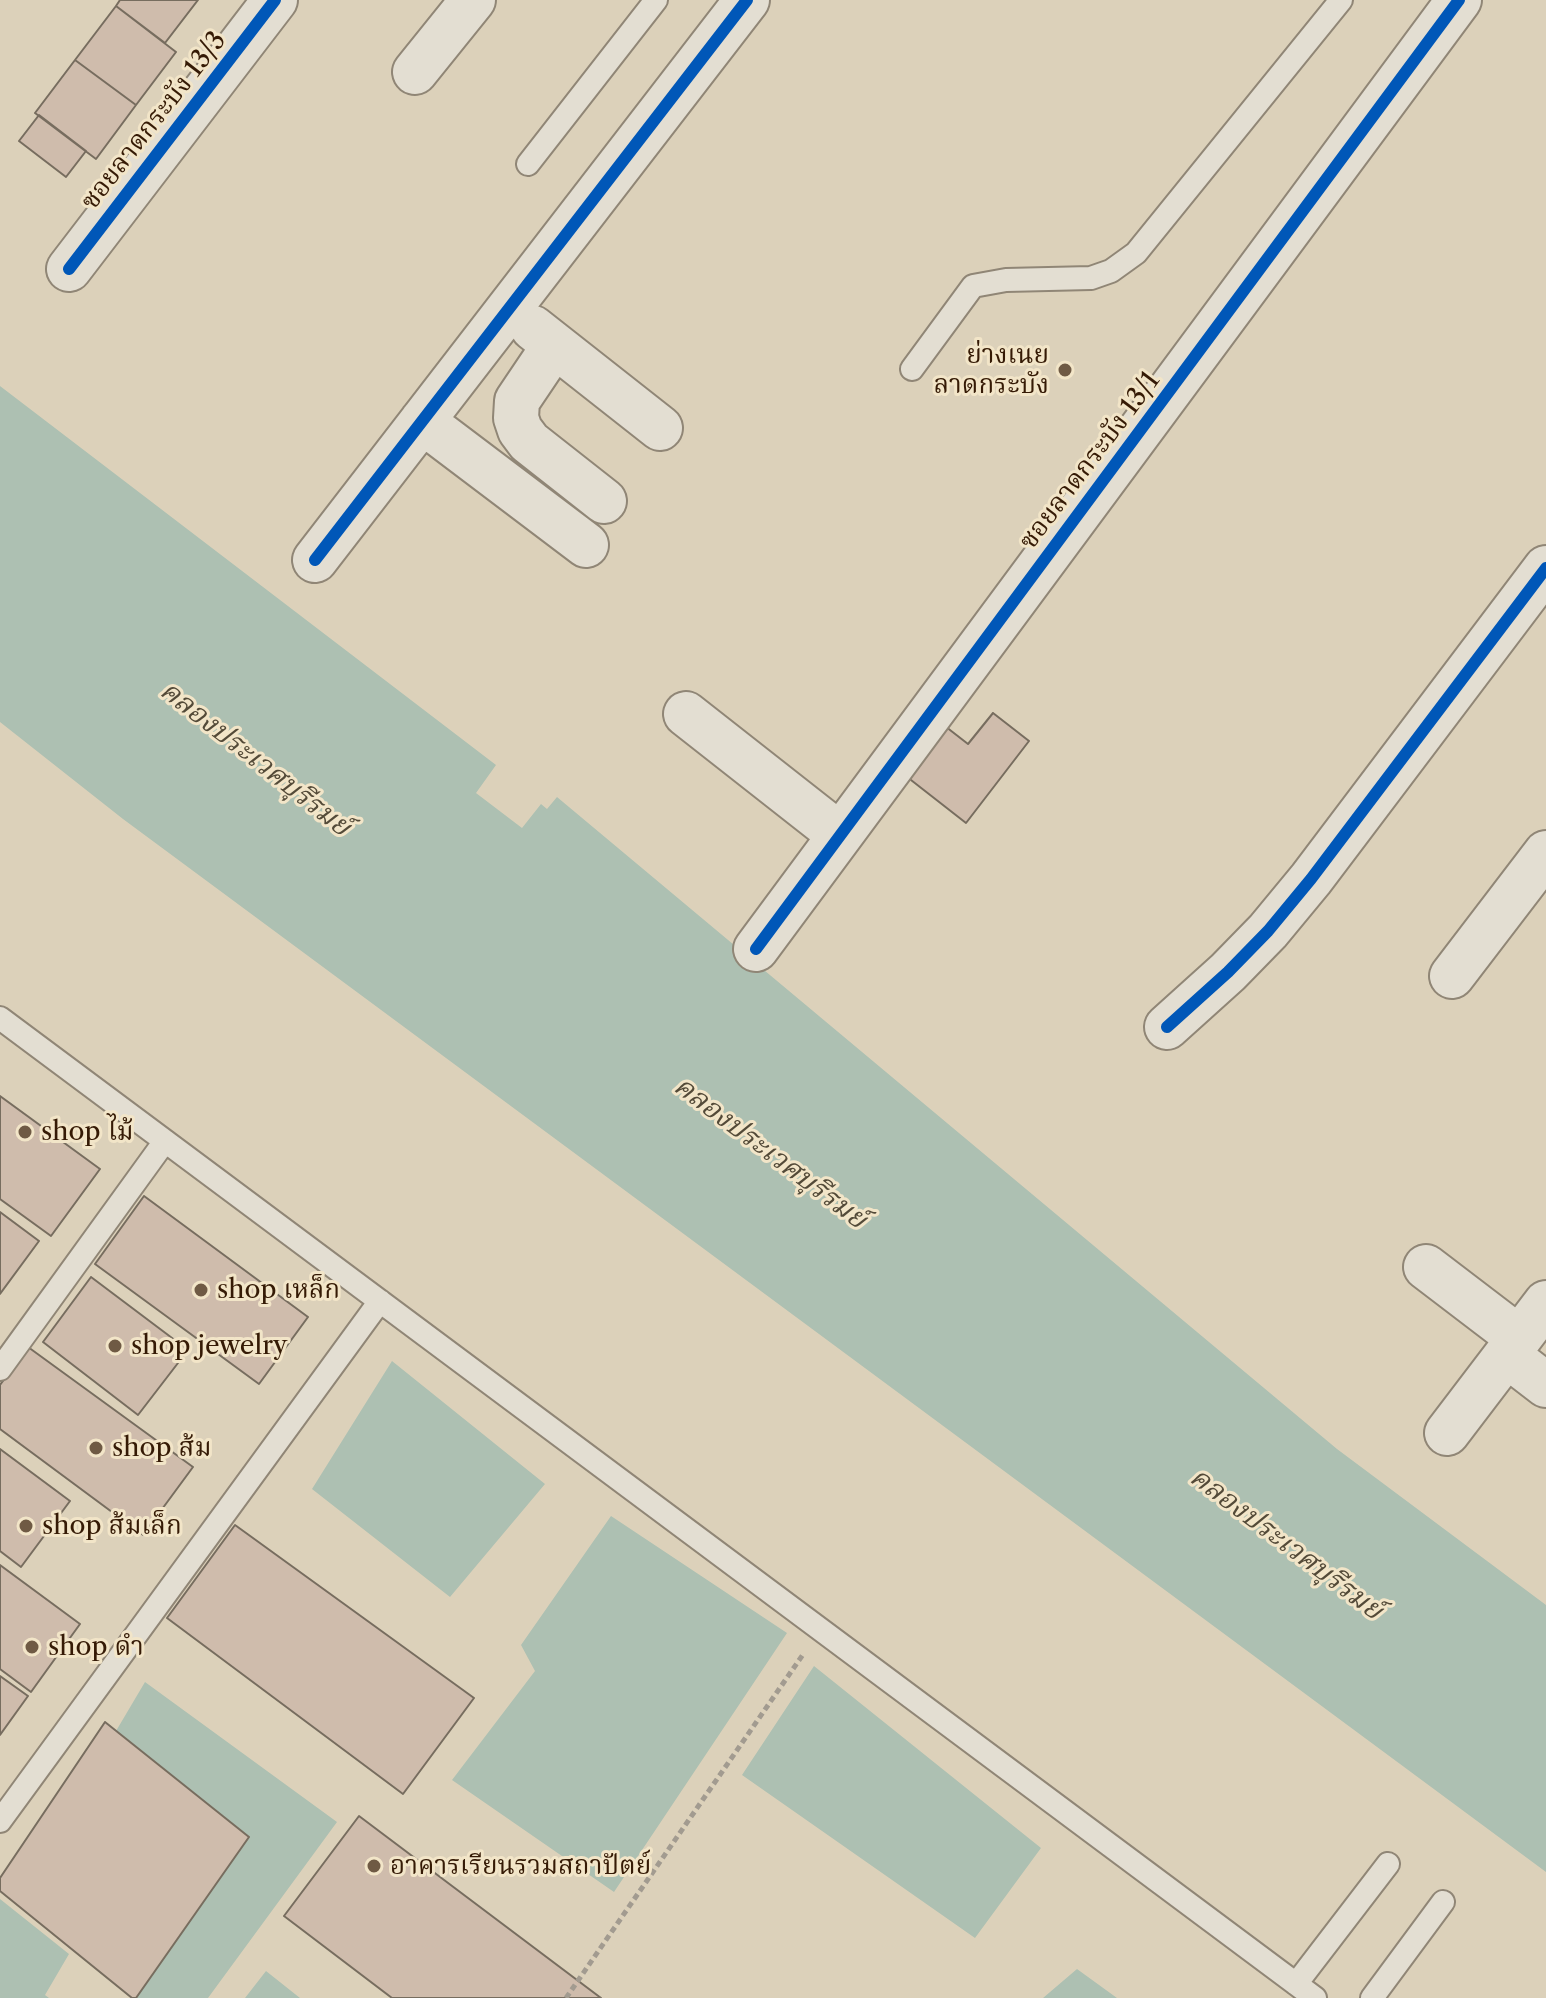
<!DOCTYPE html>
<meta charset="utf-8">
<style>
body{margin:0}
canvas{display:block;background:#dcd1ba}
</style>
<canvas width="1546" height="1998"></canvas>
<script>
const g = document.querySelector('canvas').getContext('2d');
g.lineJoin = 'round';
function fill(path, color) { g.fillStyle = color; g.fill(path, 'evenodd'); }
const toPath = rows => new Path2D(rows.map(r => 'M' + r).join(''));
function stroke(path, color, width, dash) { g.strokeStyle = color; g.lineWidth = width; g.lineCap = dash ? 'butt' : 'round'; g.setLineDash(dash || []); g.stroke(path); }
function write(font, color, halo, rows, align = 'center') {
  g.font = font + ' "Libre Caslon Text","Noto Serif Thai",serif'; g.lineWidth = 6; g.setLineDash([]); g.textBaseline = 'middle'; g.strokeStyle = halo; g.fillStyle = color; for (const [text, x, y, turn = 0] of rows) {
    g.save(); g.translate(x, y); g.rotate((+turn || 0) * Math.PI / 180); g.textAlign = isNaN(turn) ? turn : align; if (halo) g.strokeText(text, 0, 0); g.fillText(text, 0, 0); g.restore();
  }
}
fill(toPath([
 [0,386,496,765,476,793,522,828,541,804,547,809,557,797,1337,1449,1546,1605,1546,1872,123,819,0,722],
 [392,1361,545,1484,450,1597,312,1489],
 [611,1516,787,1633,614,1892,452,1780,535,1671,521,1645],
 [814,1666,1041,1848,975,1938,742,1775],
 [145,1682,337,1822,208,1998,131,1998,249,1837,116,1731],
 [0,1899,69,1954,45,1995,49,1998,0,1998],
 [1077,1969,1117,1998,1043,1998],
 [266,1971,300,1998,245,1998]
]), '#adc0b2');
const building = toPath([
 [120,0,198,0,165,43,116,6,120,0],
 [116,6,176,52,136,105,75,60,116,6],
 [75,60,136,105,96,159,35,113,75,60],
 [39,115,86,151,66,177,19,141,39,115],
 [993,713,1029,741,966,823,902,773,941,723,968,744,993,713],
 [0,1096,100,1169,51,1236,0,1199,0,1096],
 [144,1196,308,1317,259,1384,95,1264,144,1196],
 [0,1212,39,1241,0,1294,0,1212],
 [91,1277,188,1350,138,1415,43,1342,91,1277],
 [28,1347,193,1467,143,1535,0,1429,0,1385,28,1347],
 [0,1449,70,1501,21,1567,0,1551,0,1449],
 [235,1525,474,1698,403,1794,167,1618,235,1525],
 [0,1565,80,1624,31,1692,0,1669,0,1565],
 [0,1676,28,1696,0,1735,0,1676],
 [105,1722,249,1837,136,1998,132,1998,0,1891,0,1878,105,1722],
 [359,1816,601,1998,392,1998,284,1916,359,1816]
]);
fill(building, '#cfbcac');
stroke(building, '#776d5f', 2);
const lane = toPath([
 [528,164,656,0],
 [912,369,973,286,1006,280,1091,278,1111,271,1136,253,1341,0],
 [0,1018,1315,1998],
 [0,1369,165,1141],
 [0,1821,380,1301],
 [1296,1984,1388,1864],
 [1372,1998,1443,1902]
]);
const street = toPath([
 [415,72,473,0],
 [69,269,275,0],
 [533,328,660,428],
 [554,346,517,401,516,418,520,430,529,442,604,501],
 [422,421,586,545],
 [315,560,747,0],
 [686,714,840,835],
 [756,949,1459,0],
 [1452,976,1546,853],
 [1167,1027,1228,972,1268,931,1311,879,1546,568],
 [1426,1267,1519,1338],
 [1507,1355,1546,1385],
 [1447,1433,1546,1303]
]);
stroke(lane, '#908676', 26);
stroke(street, '#908676', 48);
stroke(toPath([
 [566,1998,804,1653]
]), '#a29b90', 5, [6, 4]);
stroke(lane, '#e3ded2', 22);
stroke(street, '#e3ded2', 44);
stroke(toPath([
 [69,269,275,0],
 [315,560,747,0],
 [756,949,1459,0],
 [1167,1027,1228,972,1268,931,1311,879,1546,568]
]), '#0057b8', 12);
for (const [x, y, r, color] of [
 [1065,370,8,"#6f5a44"],
 [25,1132,8,"#6f5a44"],
 [201,1290,8,"#6f5a44"],
 [115,1346,8,"#6f5a44"],
 [96,1448,8,"#6f5a44"],
 [26,1526,8,"#6f5a44"],
 [32,1647,8,"#6f5a44"],
 [374,1866,8,"#6f5a44"]
]) { const dot = new Path2D(); dot.arc(x, y, r, 0, 2 * Math.PI); g.fillStyle = color; g.fill(dot); stroke(dot, '#f2e5c8', 3); }
write('26px', '#351a05', '#f2e5c8', [
 ["ซอยลาดกระบัง 13/3",154,121,-52],
 ["ซอยลาดกระบัง 13/1",1090,461,-53]
]);
write('26px', '#351a05', '#f2e5c8', [
 ["ย่างเนย",1049,355,"right"],
 ["ลาดกระบัง",1049,385,"right"],
 ["shop ไม้",41,1132],
 ["shop เหล็ก",217,1290],
 ["shop jewelry",131,1346],
 ["shop ส้ม",112,1448],
 ["shop ส้มเล็ก",42,1526],
 ["shop ดำ",48,1647],
 ["อาคารเรียนรวมสถาปัตย์",390,1866]
], 'left');
write('italic 28px', '#534a38', '#f2e5c8', [
 ["คลองประเวศบุรีรมย์",255,759,38],
 ["คลองประเวศบุรีรมย์",770,1153,37],
 ["คลองประเวศบุรีรมย์",1286,1544,37]
]);
</script>
